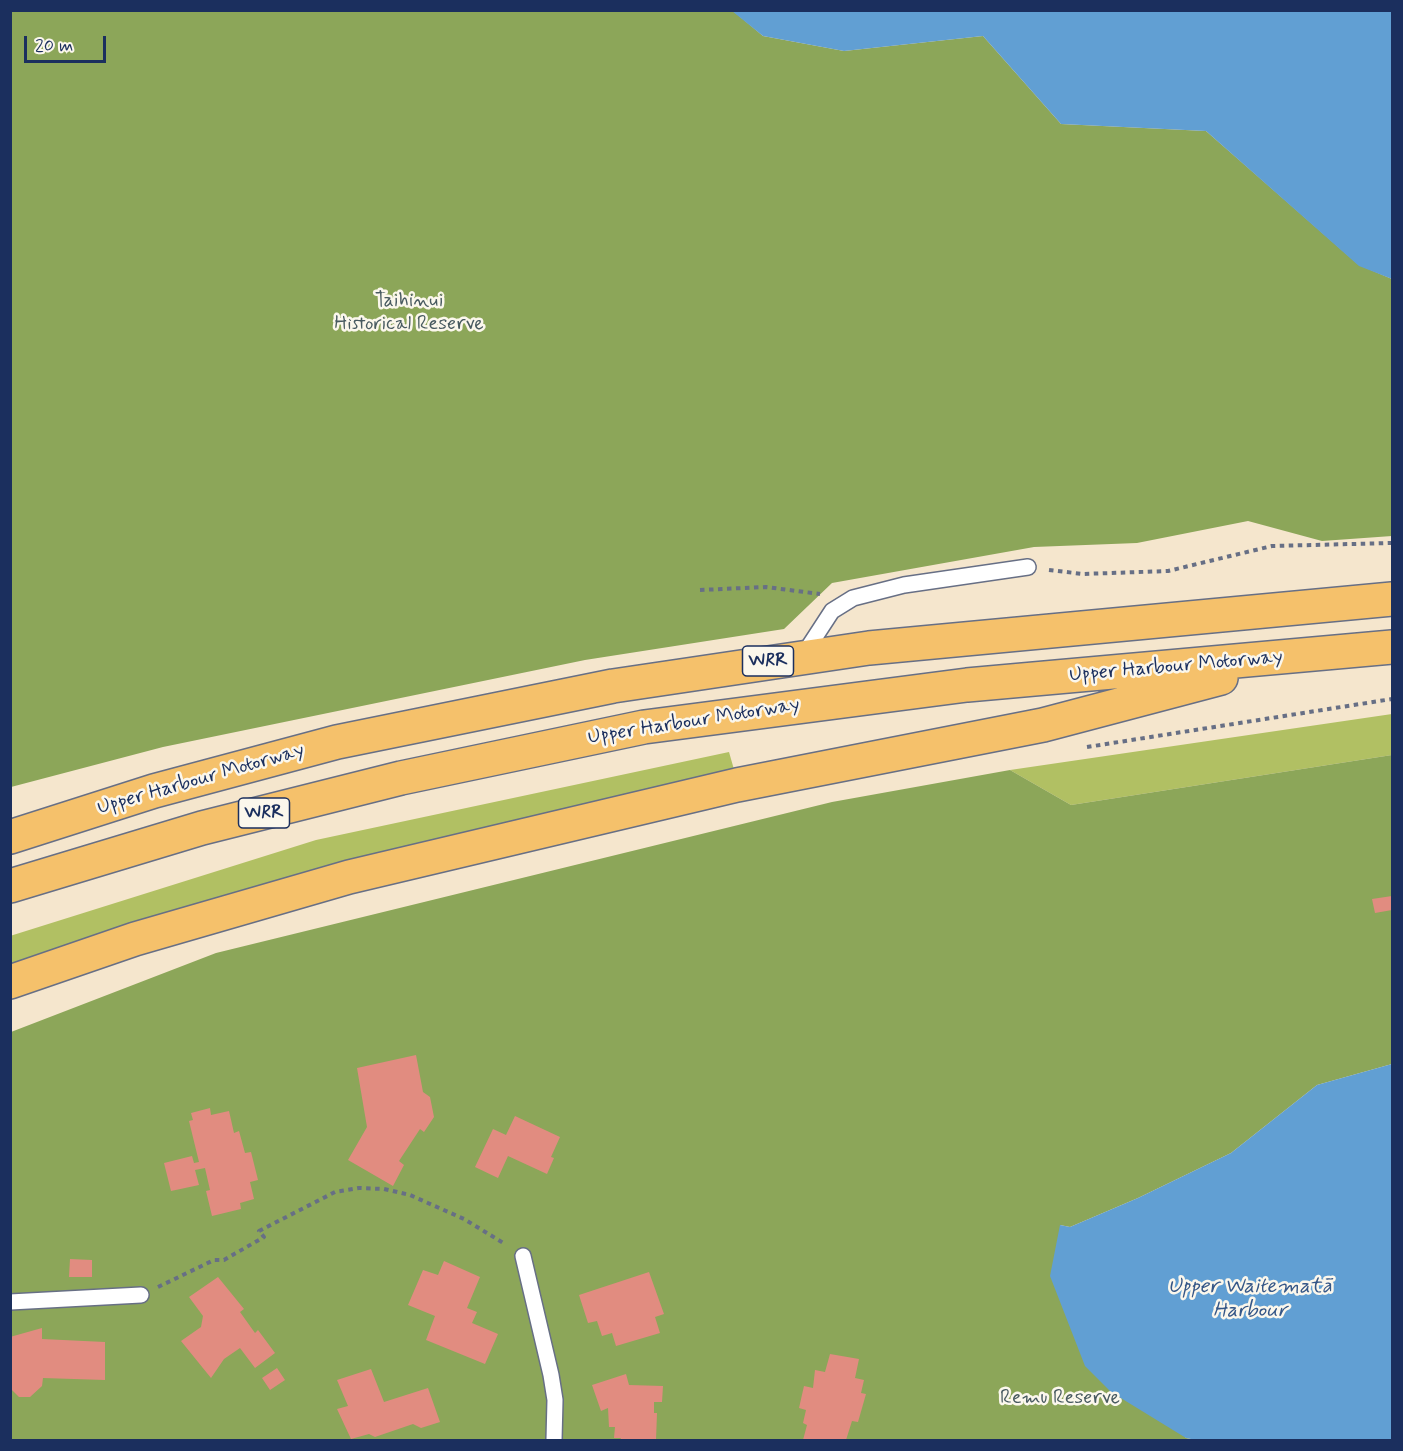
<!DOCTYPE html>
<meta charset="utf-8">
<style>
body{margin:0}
#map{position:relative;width:1403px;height:1451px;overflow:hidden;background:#f5e6cd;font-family:Mynerve,sans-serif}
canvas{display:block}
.frame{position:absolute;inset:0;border:12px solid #1b2f5e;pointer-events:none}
.scale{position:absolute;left:24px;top:36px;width:82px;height:27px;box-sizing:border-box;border:3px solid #1b2f5e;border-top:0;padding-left:8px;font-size:18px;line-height:21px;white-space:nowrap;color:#1b2f5e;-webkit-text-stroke:4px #fbf7ec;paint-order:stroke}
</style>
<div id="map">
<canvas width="1403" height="1451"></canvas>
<div class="frame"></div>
<div class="scale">20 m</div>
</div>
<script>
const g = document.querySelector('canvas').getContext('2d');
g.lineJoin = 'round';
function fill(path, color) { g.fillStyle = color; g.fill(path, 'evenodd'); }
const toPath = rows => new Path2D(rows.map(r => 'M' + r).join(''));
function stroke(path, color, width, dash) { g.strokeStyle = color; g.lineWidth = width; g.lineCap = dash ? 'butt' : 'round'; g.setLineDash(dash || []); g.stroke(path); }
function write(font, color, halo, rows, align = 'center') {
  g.font = font + ' Mynerve,sans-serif'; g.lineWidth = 5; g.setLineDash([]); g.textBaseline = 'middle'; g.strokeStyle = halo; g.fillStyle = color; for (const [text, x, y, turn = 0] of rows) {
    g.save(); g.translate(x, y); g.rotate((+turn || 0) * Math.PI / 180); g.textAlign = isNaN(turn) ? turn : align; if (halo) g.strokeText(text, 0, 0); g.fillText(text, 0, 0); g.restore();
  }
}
fill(toPath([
 [1392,714,1392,755,1071,805,1010,770],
 [729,752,735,773,11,971,10,936,316,840]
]), '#b1c063');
fill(toPath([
 [732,10,763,36,844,51,983,36,1061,124,1206,131,1359,265,1392,279,1392,536,1322,541,1248,521,1137,543,1034,547,832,583,784,629,585,660,163,747,11,787,11,11],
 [1392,755,1392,1064,1317,1085,1231,1153,1138,1198,1070,1227,1060,1225,1186,1438,1196,1440,11,1440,11,1032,216,953,832,802,1010,770,1071,805]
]), '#8ca659');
fill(toPath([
 [732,11,1392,11,1392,279,1359,266,1206,131,1061,124,983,36,844,51,763,36],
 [1392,1064,1392,1440,1196,1440,1186,1438,1111,1392,1085,1366,1050,1276,1060,1225,1070,1227,1138,1198,1231,1153,1317,1085]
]), '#619fd3');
fill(toPath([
 [1392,896,1392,910,1375,913,1372,899],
 [416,1055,423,1092,430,1097,434,1117,424,1132,420,1129,399,1161,404,1165,393,1186,348,1160,367,1127,357,1068],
 [210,1108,211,1115,229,1111,234,1133,239,1131,245,1153,251,1152,258,1180,250,1182,254,1199,240,1203,241,1209,212,1216,206,1191,210,1190,205,1168,195,1170,199,1185,171,1191,164,1163,192,1156,194,1163,199,1162,189,1121,193,1120,191,1113],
 [515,1116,560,1137,551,1157,554,1158,547,1174,508,1156,498,1178,475,1167,493,1129,506,1135],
 [70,1259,92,1260,92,1277,69,1277],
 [444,1261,480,1277,467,1308,477,1312,472,1323,498,1334,485,1364,426,1340,435,1316,408,1305,423,1270,438,1275],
 [649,1272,664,1314,655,1317,660,1333,616,1346,612,1333,602,1336,597,1321,588,1323,579,1295],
 [218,1277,244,1309,240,1312,255,1333,258,1330,275,1353,255,1368,240,1348,224,1359,211,1378,181,1341,201,1327,203,1316,189,1297],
 [42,1328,42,1339,105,1342,105,1380,43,1378,42,1386,30,1397,19,1397,10,1388,10,1337],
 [830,1354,859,1359,855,1378,864,1380,861,1393,866,1394,858,1422,852,1421,846,1440,803,1440,807,1425,803,1423,806,1410,799,1408,804,1386,813,1388,815,1370,825,1372],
 [277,1368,285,1380,270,1390,262,1378],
 [371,1369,384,1402,428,1388,440,1422,421,1428,413,1424,375,1437,369,1434,351,1439,337,1409,348,1406,337,1380],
 [626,1374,629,1385,663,1386,662,1402,654,1402,654,1413,657,1413,656,1440,620,1440,621,1438,614,1438,615,1427,609,1427,608,1408,601,1411,592,1385]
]), '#e18c80');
const service = toPath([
 [802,657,832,611,853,598,904,585,1028,567],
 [523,1256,551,1375,555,1400,554,1440],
 [10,1302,141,1295]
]);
const motorway = toPath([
 [10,837,154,791,337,742,613,686,869,648,1392,599],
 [10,886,202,828,401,778,644,727,967,685,1392,647],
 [10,982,135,939,349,877,737,785,1043,725,1221,678]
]);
stroke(service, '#676f85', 18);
stroke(motorway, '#676f85', 36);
stroke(toPath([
 [1049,570,1083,574,1168,571,1272,546,1392,543],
 [700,590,766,587,820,594],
 [1087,747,1392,699],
 [158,1287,214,1260,224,1260,264,1237,259,1231,335,1192,359,1188,384,1189,410,1195,464,1219,505,1244]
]), '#676f85', 4, [4.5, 4.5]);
stroke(service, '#fff', 15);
stroke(motorway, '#f5c16b', 33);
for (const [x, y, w] of [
 [768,661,51],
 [264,813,51]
]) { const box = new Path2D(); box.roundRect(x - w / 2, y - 15, w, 30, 4.5); g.fillStyle = '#fbf7ec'; g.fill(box); stroke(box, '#1b2f5e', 1.5); }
write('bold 18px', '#1b2f5e', null, [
 ["WRR",768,661],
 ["WRR",264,813]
]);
write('20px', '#485a60', '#fbf7ec', [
 ["Taihinui",409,302],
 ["Historical Reserve",409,325],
 ["Remu Reserve",1060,1399]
]);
write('20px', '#1b2f5e', '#fbf7ec', [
 ["Upper Harbour Motorway",1176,667,-5],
 ["Upper Harbour Motorway",694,722,-9],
 ["Upper Harbour Motorway",201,780,-16]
]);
write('italic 21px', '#345687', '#fbf7ec', [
 ["Upper Waitematā",1250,1288],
 ["Harbour",1250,1312]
]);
</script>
